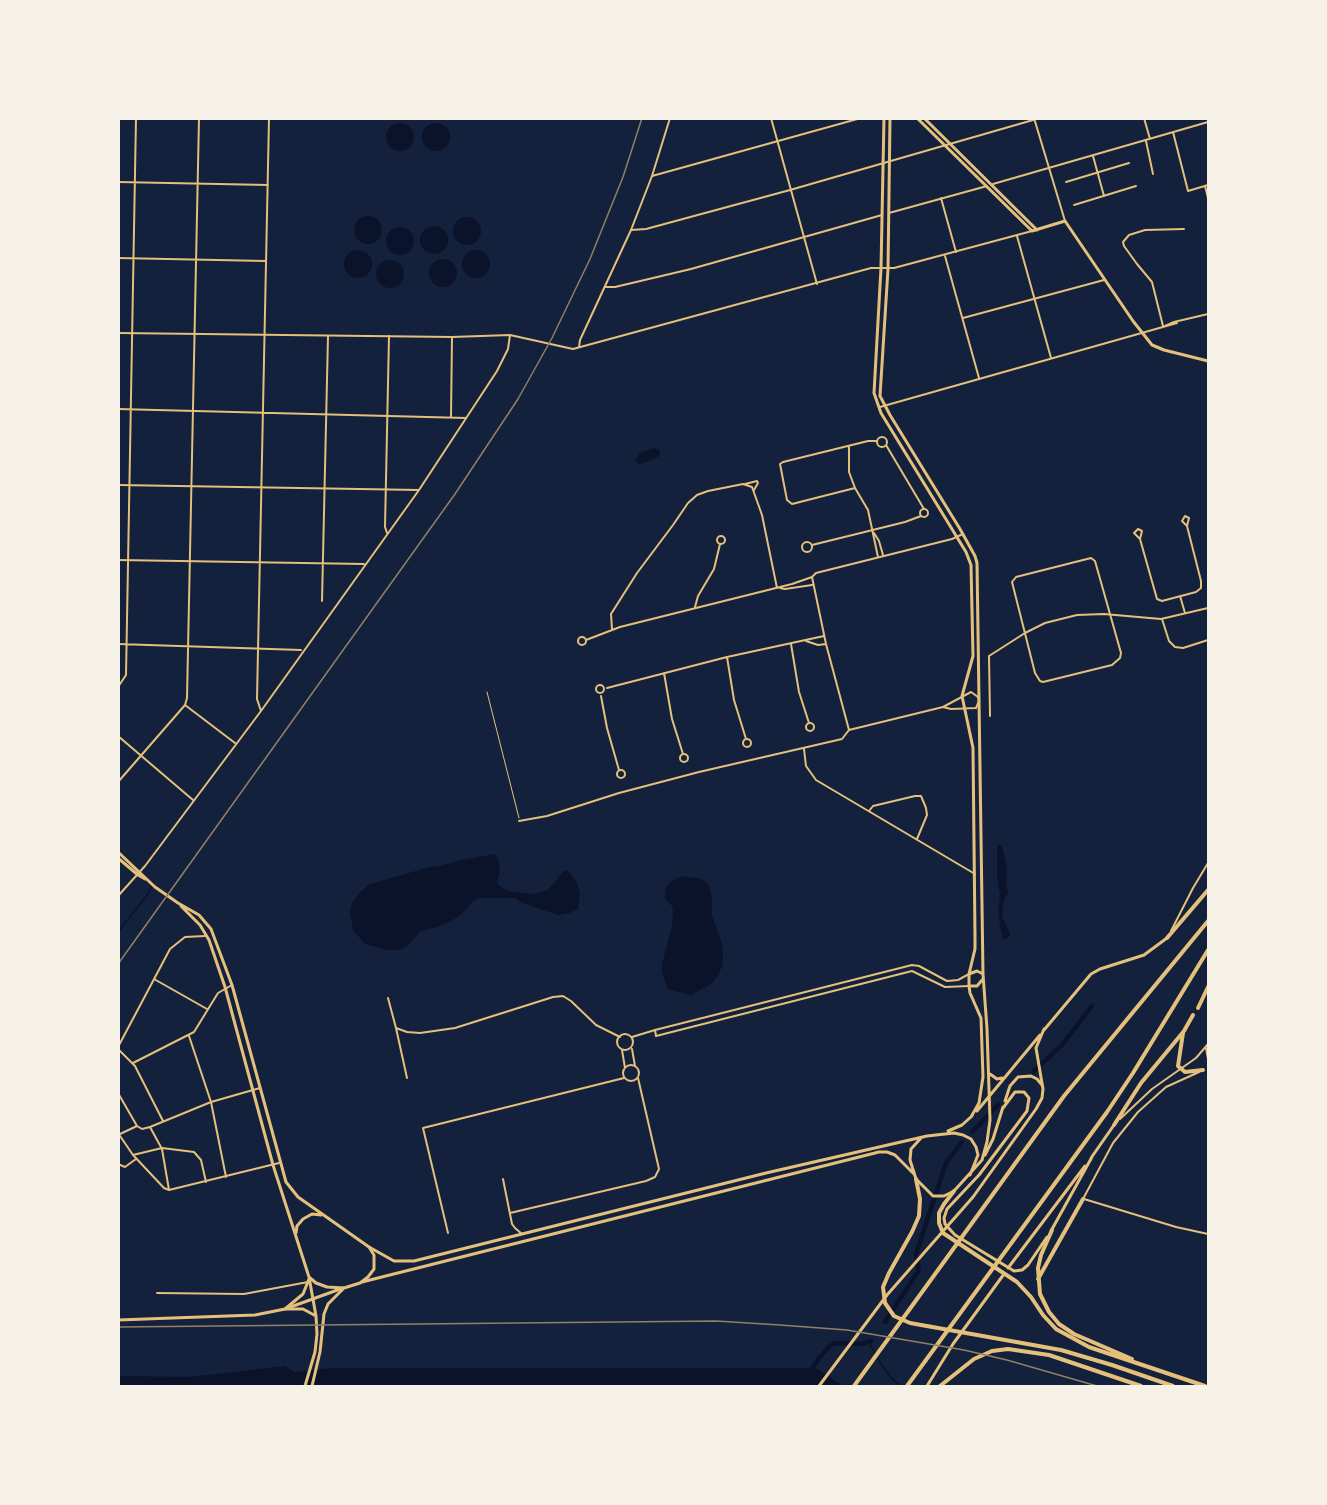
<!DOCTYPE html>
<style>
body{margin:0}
#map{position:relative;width:1327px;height:1505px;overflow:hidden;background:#14213d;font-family:"Space Grotesk",sans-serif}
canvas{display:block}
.frame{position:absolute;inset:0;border:120px solid #f6f1e7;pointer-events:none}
</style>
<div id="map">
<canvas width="1327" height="1505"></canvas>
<div class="frame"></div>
</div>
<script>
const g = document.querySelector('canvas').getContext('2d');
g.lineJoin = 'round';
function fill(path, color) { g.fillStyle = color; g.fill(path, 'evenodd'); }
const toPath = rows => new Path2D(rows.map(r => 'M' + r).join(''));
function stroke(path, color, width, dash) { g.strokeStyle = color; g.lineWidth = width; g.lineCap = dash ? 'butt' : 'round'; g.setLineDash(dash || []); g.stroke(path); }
fill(toPath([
 '422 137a14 14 0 1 1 28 0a14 14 0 1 1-28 0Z',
 '386 137a14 14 0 1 1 28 0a14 14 0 1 1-28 0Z',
 '354 230a14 14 0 1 1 28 0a14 14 0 1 1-28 0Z',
 '453 231a14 14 0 1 1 28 0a14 14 0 1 1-28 0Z',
 '420 240a14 14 0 1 1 28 0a14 14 0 1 1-28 0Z',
 '386 241a14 14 0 1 1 28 0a14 14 0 1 1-28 0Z',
 '344 264a14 14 0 1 1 28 0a14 14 0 1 1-28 0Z',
 '462 264a14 14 0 1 1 28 0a14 14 0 1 1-28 0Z',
 '429 273a14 14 0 1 1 28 0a14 14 0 1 1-28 0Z',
 '376 274a14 14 0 1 1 28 0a14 14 0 1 1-28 0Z',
 [653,448,660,450,660,454,658,457,639,465,635,461,640,453],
 [997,845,1002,845,1007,868,1006,886,1009,892,1004,900,1002,916,1009,931,1010,936,1006,939,1003,939,1001,932,998,912,1000,895,997,876],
 [495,854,498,858,500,871,497,883,505,890,514,892,534,894,548,890,564,871,568,870,576,881,580,893,578,909,570,913,558,915,522,903,515,898,479,898,473,901,467,909,458,917,443,925,420,932,406,947,399,950,386,950,365,944,353,930,350,913,352,903,359,893,370,884,433,866,437,867,461,860],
 [682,876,702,879,709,885,712,898,712,915,722,944,723,957,722,967,715,980,711,984,691,995,668,989,662,972,662,964,672,926,673,912,672,906,665,898,665,891,669,883],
 [285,1366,295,1372,333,1368,816,1368,843,1386,119,1386,119,1376,190,1377]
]), '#0b132b');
stroke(toPath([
 [118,932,148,894,154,881],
 [871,1341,871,1346,881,1364,893,1380,901,1386]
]), '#0b132b', 1.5);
stroke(toPath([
 [1034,1071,1062,1045,1092,1006],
 [972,1132,998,1105],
 [885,1322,919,1270,916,1254,946,1163,962,1142],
 [810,1372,818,1359,831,1345,836,1343,862,1344,871,1341]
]), '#0b132b', 4.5);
stroke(toPath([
 [487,692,519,818]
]), '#e5c07b', 1);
stroke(toPath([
 [771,118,817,284],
 [1034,118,1065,221],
 [1144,118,1150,139],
 [1173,132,1188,191,1208,185],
 [1146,141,1153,174],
 [1093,156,1104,196],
 [652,176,861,118],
 [118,182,268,185],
 [1066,182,1129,163],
 [993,184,1208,122],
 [1205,186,1208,198],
 [941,198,956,252],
 [1074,205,1136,186],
 [889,213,987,186],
 [631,230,646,229,790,190,1040,118],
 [1017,236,1051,358],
 [945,256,979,378],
 [118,258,266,261],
 [605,287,615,287,691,269,882,215],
 [963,318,1104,280],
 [1163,326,1152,282,1137,264,1124,246,1123,242,1129,235,1145,230,1184,229],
 [1165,326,1174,322,1208,314],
 [880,407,1177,323],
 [118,409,466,418],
 [451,416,452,337],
 '877 442a5 5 0 1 1 10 0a5 5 0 1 1-10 0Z',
 [886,445,924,509],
 [849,446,849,472,855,488,868,510,878,557],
 [745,484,757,481,758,483,754,490],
 [118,485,419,490],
 [855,488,792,504,787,500,780,464,783,462,868,441,877,441],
 '920 513a4 4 0 1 1 8 0a4 4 0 1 1-8 0Z',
 [387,533,385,527,389,336],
 [874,533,879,541,883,555],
 '717 540a4 4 0 1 1 8 0a4 4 0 1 1-8 0Z',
 [1140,539,1142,531,1138,529,1134,533,1140,539,1157,599,1162,601,1196,592,1201,588,1201,581,1187,526,1189,518,1185,516,1182,521,1187,526],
 '802 547a5 5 0 1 1 10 0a5 5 0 1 1-10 0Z',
 [812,545,905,522,921,516],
 [1091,558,1095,561,1121,653,1120,658,1112,665,1043,682,1040,681,1035,673,1012,582,1016,577,1091,558],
 [118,560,364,564],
 [812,577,826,644,849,730],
 [780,588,785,589,812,585],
 [1180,596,1185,613],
 [322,601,328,336],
 [695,607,698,596,714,569,720,544],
 [1162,619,1169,641,1175,647,1183,648,1208,640],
 [612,629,611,614,637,573,673,525,688,503,697,495,708,491,743,484,752,487,762,515,777,588],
 '578 641a4 4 0 1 1 8 0a4 4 0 1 1-8 0Z',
 [586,640,620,627,792,584,812,577,816,573,952,539,963,534],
 [806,641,818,645,826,644],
 [118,644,301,650],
 [791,644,799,692,809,723],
 [727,657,734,700,746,739],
 [664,673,672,719,683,754],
 '596 689a4 4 0 1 1 8 0a4 4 0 1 1-8 0Z',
 [118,687,126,675,136,118],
 [607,688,727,657,824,636],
 [971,692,978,697,979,701,976,708,951,709,943,707,971,692],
 [601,696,607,728,619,770],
 [185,705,235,743],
 [261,711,257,699,269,118],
 [990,716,989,656,1025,633,1045,623,1077,615,1104,614,1161,619,1208,608],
 '806 727a4 4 0 1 1 8 0a4 4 0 1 1-8 0Z',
 [118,736,193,800],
 '743 743a4 4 0 1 1 8 0a4 4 0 1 1-8 0Z',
 [804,749,806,766,816,780,975,874],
 '680 758a4 4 0 1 1 8 0a4 4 0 1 1-8 0Z',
 '617 774a4 4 0 1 1 8 0a4 4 0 1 1-8 0Z',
 [118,782,185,705,187,698,199,118],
 [869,811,873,806,915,796,921,796,926,808,927,815,917,839],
 [519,821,547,816,619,793,699,772,842,739,849,730,943,707],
 [118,896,145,866,261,711,419,490,497,371,508,349,510,335],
 [154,979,207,1009],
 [388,998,396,1028,407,1032,420,1033,455,1028,553,997,563,996,571,1001,596,1025,620,1037],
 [396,1028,407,1078],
 '617 1042a8 8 0 1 1 16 0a8 8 0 1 1-16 0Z',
 [189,1036,211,1102,226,1177],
 [632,1037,655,1030],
 [118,1047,170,949,185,937,205,936],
 [118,1049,135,1066,163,1121],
 [632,1049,635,1066],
 [622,1050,625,1068],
 [133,1063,194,1032,218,993,232,985],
 '623 1073a8 8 0 1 1 16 0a8 8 0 1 1-16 0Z',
 [118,1093,137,1126],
 [150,1127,162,1149,169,1190],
 [118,1133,133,1155,164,1188,169,1190,279,1163],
 [120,1134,137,1126,142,1129,150,1127,211,1102,260,1088],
 [133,1155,162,1148,194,1152,201,1160,206,1182],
 [118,1164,125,1167,136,1159],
 [503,1179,512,1224,515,1228,522,1234],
 [1084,1199,1176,1227,1208,1234],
 [510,1213,646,1181,655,1177,659,1169,638,1078],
 [448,1233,423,1128,624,1078],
 [157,1293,244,1294,308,1282]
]), '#e5c07b', 2);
stroke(toPath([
 [118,333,452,337,510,335,573,349,871,268,894,268,1032,231],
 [579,347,580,340,631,230,652,176,670,118],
 [1171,931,1193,888,1208,863],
 [969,974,958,980,947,981,919,966,912,965,655,1030,656,1036,912,971,945,987,969,986],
 [1206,1048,1208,1059],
 [1120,1119,1152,1089,1196,1058,1208,1044],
 [1083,1199,1113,1143,1138,1112,1166,1087,1199,1072]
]), '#e5c07b', 2);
stroke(toPath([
 [884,118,881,268,874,393,881,413,966,552,971,565,973,656,962,696,973,748,975,936,975,949,969,974,969,986,970,993,981,1018,983,1077,979,1103,971,1117],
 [890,118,888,269,880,396,890,415,960,529,975,556,977,563,983,974,987,1029,990,1120,987,1142,982,1160],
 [917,118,1032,231,1065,221,1133,321,1152,345,1164,350,1208,361],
 [924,118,1037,230],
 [969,974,977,971,983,974],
 [969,986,977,986,982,980],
 [1044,1030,1091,974,1100,969,1144,955,1167,938],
 [990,1074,997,1079,1002,1078],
 [1005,1101,1010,1086,1018,1077,1031,1076,1037,1079,1042,1085],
 [1003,1108,1015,1092,1024,1092,1029,1098,1027,1111,979,1175,947,1209,944,1218,945,1224,955,1235,1014,1271,1022,1270,1028,1265,1047,1237],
 [977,1111,1040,1035],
 [948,1131,962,1125,972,1116],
 [927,1136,954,1133,963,1135,971,1139,976,1147,978,1155,970,1175],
 [921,1138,911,1149,910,1160,916,1179,933,1196,944,1196,954,1191,982,1160],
 [985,1155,993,1139,1003,1107],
 [1091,1158,1114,1125],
 [1051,1231,1092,1157],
 [369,1247,394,1261,414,1261,766,1173,927,1136],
 [1008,1268,1085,1166],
 [362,1282,879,1152,887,1152,895,1155,914,1174],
 [118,1320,255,1315,285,1309,343,1288],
 [819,1386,887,1295,973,1197,1036,1109,1042,1098,1043,1089,1036,1048,1044,1029],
 [927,1386,953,1344,1004,1274]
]), '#e5c07b', 3);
stroke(toPath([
 [118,852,155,887,178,903,199,915,211,929,232,985,286,1182,298,1197,369,1247,374,1255,374,1269,368,1277,360,1283,344,1288,327,1287,316,1283,309,1277],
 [118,858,138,875,145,879],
 [181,906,200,925,209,940,225,987,273,1165,309,1277,316,1316,317,1334,315,1352,305,1386],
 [296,1233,297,1226,303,1219,312,1214,321,1215],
 [285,1309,303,1294,309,1279],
 [287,1309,303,1309,316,1316],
 [312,1386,320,1352,324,1314,328,1304,343,1289]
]), '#e5c07b', 3);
stroke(toPath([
 [1167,938,1208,890],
 [1198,1008,1208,987],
 [1183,1033,1178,1066,1185,1072,1203,1070],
 [1114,1125,1141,1083,1184,1031,1193,1015],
 [916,1179,920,1199,919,1216,912,1232,889,1273,883,1287,885,1303,894,1316,910,1323,1061,1350,1112,1365,1173,1386],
 [954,1191,944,1204,939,1213,939,1223,943,1233,1017,1282,1031,1297,1043,1315,1056,1329,1089,1347,1205,1386],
 [1052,1230,1041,1255,1038,1268,1040,1294,1049,1312,1059,1324,1074,1334,1132,1359],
 [1038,1279,1083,1199],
 [854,1386,1064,1096,1208,921],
 [907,1386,1107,1112,1133,1073,1208,950],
 [940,1386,974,1359,992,1351,1008,1349,1049,1355,1141,1386]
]), '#e5c07b', 4);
stroke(toPath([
 [118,964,455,494,518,399,552,338,590,259,623,177,642,118],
 [118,1327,716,1321,780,1325,847,1330,964,1350,1007,1360,1097,1386]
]), '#918062', 1.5);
</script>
